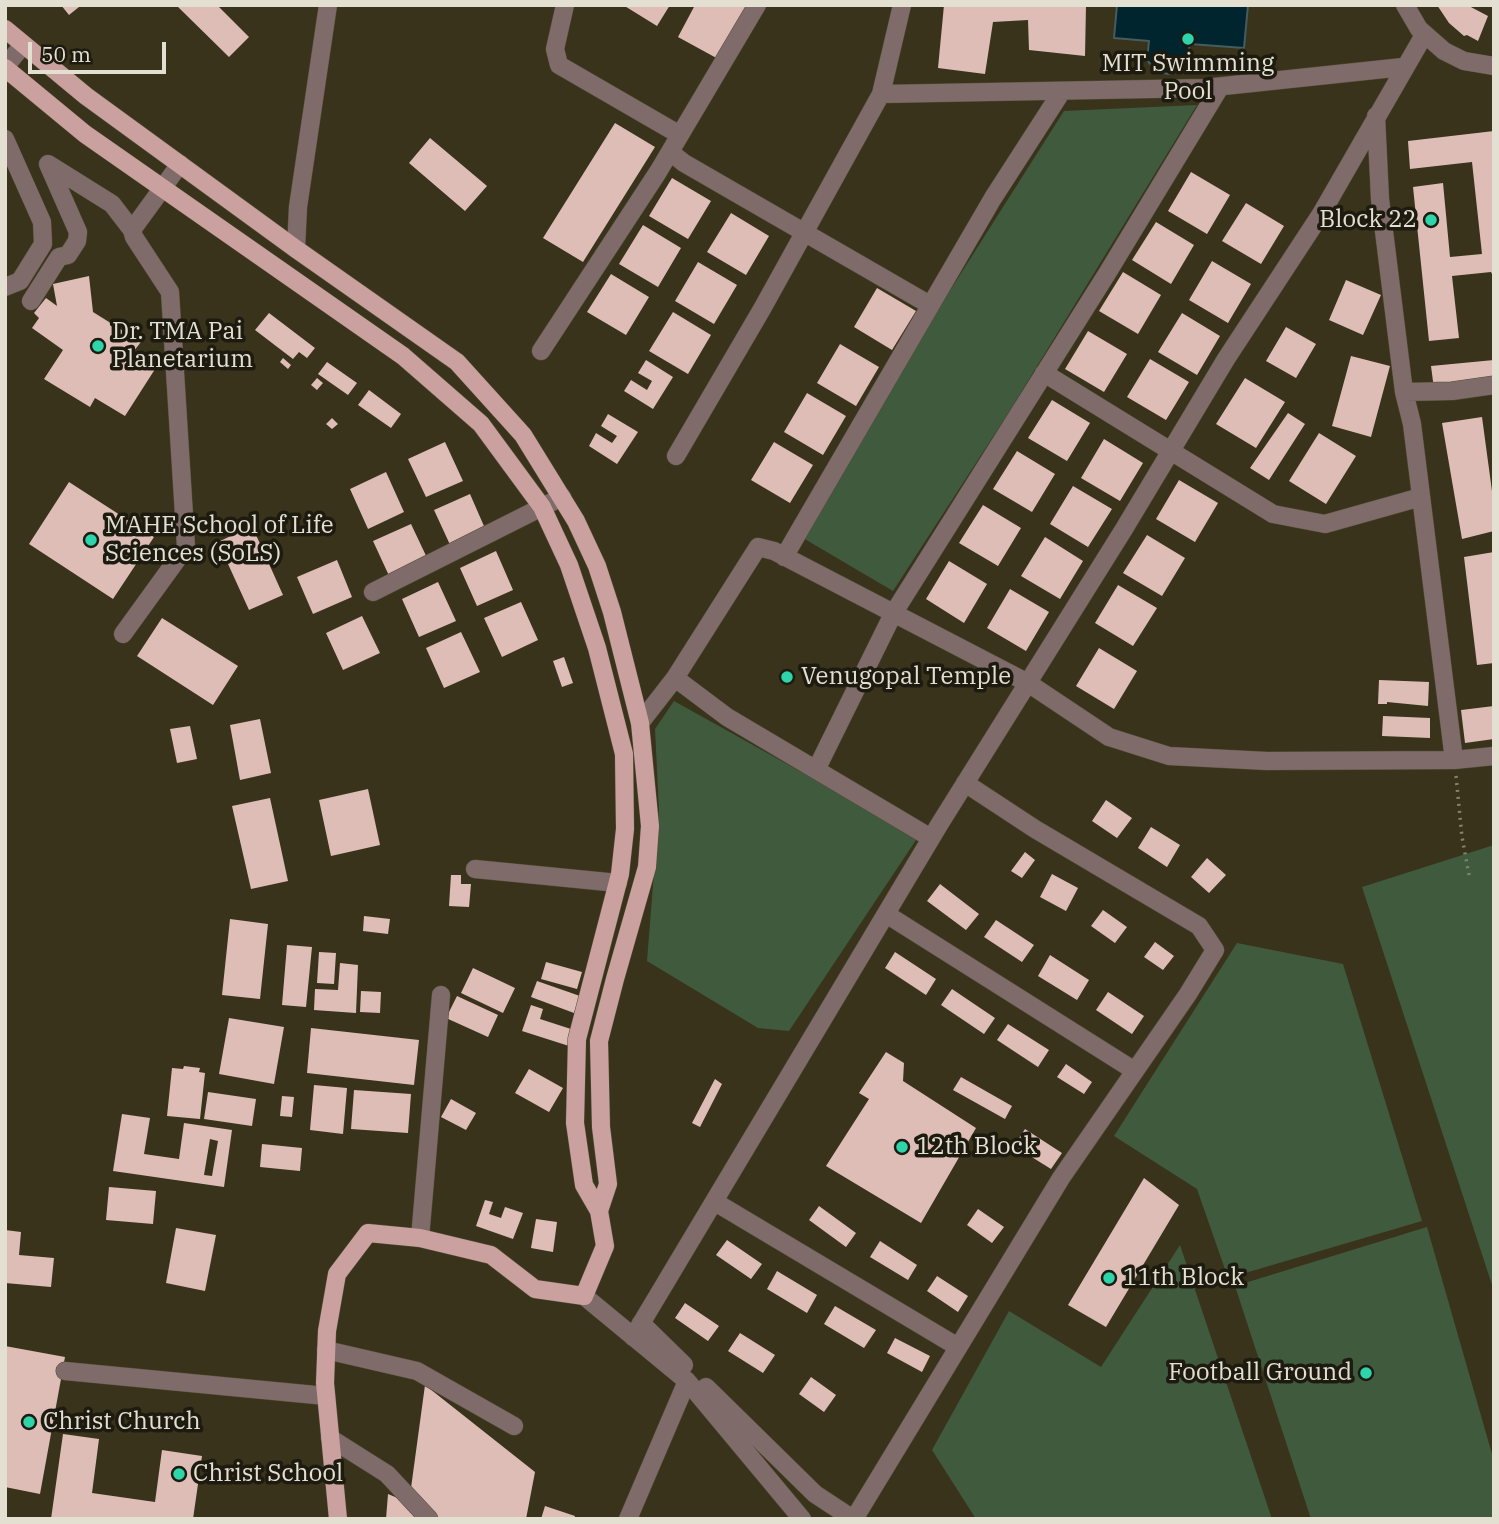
<!DOCTYPE html>
<style>
body{margin:0}
#map{position:relative;width:1499px;height:1524px;overflow:hidden;background:#39331b;font-family:"IBM Plex Serif",serif}
canvas{display:block}
.frame{position:absolute;inset:0;border:7px solid #e3e0d2;pointer-events:none}
.scale{position:absolute;left:28px;top:42px;width:138px;height:32px;box-sizing:border-box;border:4px solid #e3e0d2;border-top:0;padding-left:9px;font-size:21px;line-height:24px;white-space:nowrap;color:#e3e0d2;-webkit-text-stroke:5px #1d1b10;paint-order:stroke}
</style>
<div id="map">
<canvas width="1499" height="1524"></canvas>
<div class="frame"></div>
<div class="scale">50 m</div>
</div>
<script>
const g = document.querySelector('canvas').getContext('2d');
g.lineJoin = 'round';
function fill(path, color) { g.fillStyle = color; g.fill(path, 'evenodd'); }
const toPath = rows => new Path2D(rows.map(r => 'M' + r).join(''));
function stroke(path, color, width, dash) { g.strokeStyle = color; g.lineWidth = width; g.lineCap = dash ? 'butt' : 'round'; g.setLineDash(dash || []); g.stroke(path); }
function write(font, color, halo, rows, align = 'center') {
  g.font = font + ' "IBM Plex Serif",serif'; g.lineWidth = 7; g.setLineDash([]); g.textBaseline = 'middle'; g.strokeStyle = halo; g.fillStyle = color; for (const [text, x, y, turn = 0] of rows) {
    g.save(); g.translate(x, y); g.rotate((+turn || 0) * Math.PI / 180); g.textAlign = isNaN(turn) ? turn : align; if (halo) g.strokeText(text, 0, 0); g.fillText(text, 0, 0); g.restore();
  }
}
fill(toPath([
 [1197,105,1009,412,893,591,803,538,911,352,1064,111],
 [674,701,918,837,789,1031,758,1028,647,961,659,810,655,729],
 [1494,845,1494,1291,1362,887],
 [1237,943,1343,964,1422,1221,1228,1278,1197,1189,1114,1136],
 [1427,1227,1494,1461,1494,1519,1311,1519,1235,1286],
 [1180,1245,1272,1519,976,1519,932,1450,1009,1311,1101,1367]
]), '#405a3e');
const water = toPath([
 [1117,5,1248,5,1244,48,1190,44,1185,65,1181,71,1168,74,1156,71,1147,60,1149,41,1114,38,1117,5]
]);
fill(water, '#00252f');
stroke(water, '#445d60', 2);
fill(toPath([
 [61,5,78,5,79,7,69,15],
 [176,5,217,5,249,37,229,57],
 [623,5,670,5,657,26],
 [695,5,746,5,749,7,720,60,678,37],
 [944,5,1086,5,1085,56,1029,50,1028,20,993,22,985,74,938,68],
 [1437,5,1467,5,1488,16,1478,41,1467,35,1464,36,1449,23],
 [615,123,655,147,583,262,543,238],
 [1494,131,1494,278,1491,272,1452,276,1459,338,1429,341,1413,187,1443,183,1450,257,1482,254,1472,162,1410,169,1408,141],
 [430,138,487,186,465,211,409,163],
 [1191,172,1230,195,1207,234,1168,211],
 [672,178,711,201,688,239,649,216],
 [1246,203,1284,226,1261,264,1222,241],
 [731,213,769,236,746,275,707,252],
 [1156,222,1194,245,1171,284,1132,260],
 [643,225,681,248,658,287,619,264],
 [1212,261,1251,284,1228,323,1189,300],
 [698,262,737,285,714,324,675,301],
 [1123,272,1161,295,1138,334,1099,311],
 [611,274,649,297,626,335,587,312],
 [89,276,93,312,141,342,133,352,157,366,125,416,95,398,90,407,44,379,63,350,32,328,39,318,34,313,46,298,57,306,53,284],
 [1346,280,1381,295,1363,335,1329,320],
 [877,288,916,311,892,350,854,327],
 [673,312,711,335,688,374,649,351],
 [269,313,315,348,307,358,299,352,293,359,255,330],
 [1182,313,1220,336,1197,375,1158,352],
 [1286,327,1316,344,1296,378,1266,361],
 [1088,331,1127,354,1104,392,1065,369],
 [840,344,879,367,856,406,817,383],
 [1351,356,1390,366,1371,437,1332,426],
 [283,358,291,365,288,369,280,362],
 [1150,359,1189,382,1166,420,1127,397],
 [646,360,673,377,653,409,624,391,631,380,647,390,652,381,638,373],
 [1494,360,1494,383,1434,389,1431,366],
 [327,362,357,383,348,395,318,374],
 [317,378,323,383,317,390,311,385],
 [1245,378,1285,402,1256,448,1216,424],
 [369,390,401,414,391,428,358,405],
 [807,393,846,416,823,455,784,432],
 [1052,400,1090,423,1067,461,1028,438],
 [1288,413,1305,424,1269,480,1250,468],
 [608,414,638,432,617,464,589,446,596,433,612,443,617,436,601,426],
 [1482,417,1494,506,1494,531,1462,539,1442,423],
 [332,418,338,424,332,429,326,424],
 [1319,433,1356,456,1326,504,1289,481],
 [1104,439,1143,463,1120,501,1081,478],
 [445,442,463,481,426,497,408,459],
 [774,442,813,465,790,503,751,480],
 [1017,451,1055,474,1032,512,993,489],
 [386,472,404,512,368,529,350,489],
 [1179,480,1218,503,1195,542,1156,519],
 [69,482,154,537,113,599,29,544],
 [1073,486,1112,509,1088,547,1050,524],
 [470,494,487,533,452,549,434,510],
 [983,505,1021,528,998,566,959,543],
 [411,524,429,562,391,580,373,541],
 [252,526,283,595,249,610,218,542],
 [1147,535,1185,558,1162,596,1123,573],
 [1045,537,1083,561,1060,599,1021,576],
 [496,551,513,590,477,606,460,568],
 [1494,552,1494,663,1477,665,1464,557],
 [337,560,352,597,313,614,297,577],
 [949,561,987,584,964,623,926,599],
 [438,582,456,621,419,637,402,599],
 [1118,585,1157,608,1133,646,1095,623],
 [1010,589,1049,612,1026,651,987,628],
 [521,602,538,640,502,657,484,618],
 [362,616,380,653,343,670,326,633],
 [162,618,238,666,213,705,137,656],
 [461,632,480,672,444,688,426,648],
 [1099,648,1137,671,1114,709,1076,686],
 [564,657,573,683,562,687,553,661],
 [1379,680,1429,682,1428,706,1387,702,1387,704,1378,704],
 [1494,706,1494,739,1465,743,1461,710],
 [1383,716,1430,718,1430,738,1382,736],
 [260,719,271,773,240,780,230,725],
 [190,726,197,759,177,763,170,729],
 [368,789,380,845,331,856,319,800],
 [270,798,288,881,251,889,232,806],
 [1106,800,1132,818,1117,838,1092,821],
 [1151,827,1180,845,1167,867,1138,848],
 [1025,852,1035,860,1022,878,1011,871],
 [1207,858,1226,875,1209,893,1191,877],
 [1052,874,1078,888,1066,911,1040,897],
 [451,875,461,875,461,884,471,884,469,907,449,906],
 [940,884,979,914,966,930,927,901],
 [1103,910,1127,927,1115,943,1091,926],
 [364,916,390,919,388,934,363,931],
 [230,919,268,924,260,999,222,995],
 [996,920,1034,945,1022,962,984,937],
 [1155,942,1174,956,1163,970,1144,957],
 [287,945,312,947,306,1007,282,1005],
 [319,952,336,953,334,984,317,983],
 [895,952,936,979,926,995,885,968],
 [1050,955,1089,980,1077,1000,1038,976],
 [546,962,582,972,577,989,541,979],
 [340,963,358,965,356,1013,314,1010,315,989,338,990],
 [473,968,515,988,503,1013,461,993],
 [537,981,580,996,574,1013,531,997],
 [952,989,995,1018,984,1034,941,1005],
 [361,991,381,992,380,1013,360,1012],
 [1108,992,1144,1016,1132,1034,1096,1010],
 [457,996,498,1015,488,1037,446,1018],
 [531,1005,543,1009,540,1019,574,1030,569,1046,522,1031],
 [229,1018,284,1027,274,1084,219,1074],
 [1008,1024,1049,1050,1038,1067,997,1040],
 [311,1028,419,1040,414,1085,307,1073],
 [886,1052,904,1063,903,1081,976,1128,921,1223,826,1166,869,1099,859,1093],
 [1066,1064,1092,1082,1084,1094,1057,1077],
 [184,1066,200,1068,199,1072,205,1073,200,1119,167,1116,172,1068,183,1069],
 [529,1069,563,1088,549,1112,515,1093],
 [961,1077,1012,1106,1005,1119,953,1090],
 [715,1079,722,1084,700,1127,692,1123],
 [314,1085,347,1088,343,1134,310,1130],
 [354,1090,411,1094,408,1133,351,1129],
 [208,1092,256,1099,252,1126,204,1119],
 [282,1096,294,1097,292,1117,280,1116],
 [451,1099,476,1113,466,1130,441,1117],
 [122,1114,150,1118,144,1154,179,1159,184,1123,232,1130,224,1187,113,1171],
 [210,1139,218,1141,212,1176,204,1175],
 [1025,1129,1062,1153,1051,1169,1014,1146],
 [262,1144,302,1148,300,1171,260,1167],
 [1144,1178,1179,1205,1106,1327,1068,1305],
 [109,1187,156,1191,153,1224,106,1220],
 [485,1200,493,1202,489,1214,501,1218,505,1207,523,1213,513,1239,476,1226],
 [819,1206,856,1233,846,1247,809,1220],
 [978,1209,1004,1227,992,1243,967,1225],
 [536,1219,557,1222,553,1252,531,1248],
 [176,1228,216,1235,205,1291,166,1283],
 [5,1230,21,1232,19,1255,54,1258,51,1287,5,1283],
 [727,1240,762,1264,751,1279,716,1255],
 [880,1241,917,1265,908,1280,870,1257],
 [777,1271,817,1295,807,1313,767,1289],
 [937,1276,968,1296,958,1312,927,1291],
 [685,1303,719,1326,708,1341,675,1318],
 [835,1306,876,1330,864,1348,824,1324],
 [740,1333,775,1355,763,1373,728,1351],
 [895,1338,930,1356,922,1372,887,1353],
 [5,1346,65,1357,40,1494,5,1487],
 [811,1377,836,1395,824,1412,799,1394],
 [425,1385,535,1472,526,1519,439,1519,411,1488],
 [63,1434,99,1439,92,1493,155,1502,162,1450,202,1456,193,1519,51,1519],
 [388,1494,400,1499,416,1519,386,1519],
 [545,1506,575,1516,574,1519,541,1519]
]), '#debdb7');
const minor = toPath([
 [565,5,555,49,559,65,680,135],
 [1405,5,1419,29,1444,51,1464,61,1494,66],
 [5,67,22,46],
 [881,94,902,5],
 [1376,116,1380,199,1404,392,1452,391,1494,385],
 [5,139,42,222,43,244,20,281,5,287],
 [670,152,684,163,930,305],
 [296,249,298,207,328,5],
 [31,301,59,257,68,255,77,241,78,232,48,164,112,204,132,230],
 [541,351,658,172,757,5],
 [1044,373,1273,514,1325,524,1421,497],
 [676,456,762,309,881,94,1205,88,1403,67],
 [784,557,993,198,1062,91],
 [373,592,562,497],
 [123,634,186,547,170,292,134,237,132,230,180,164],
 [675,678,727,717,931,838],
 [640,723,675,678,758,547,774,551,1028,683,1109,737,1169,756,1267,761,1454,760,1412,424,1404,392],
 [1454,760,1494,756],
 [816,770,893,614,1108,272,1220,87],
 [475,869,618,883],
 [886,914,1135,1071],
 [715,1202,958,1347],
 [420,1238,441,995],
 [584,1296,687,1381,802,1519],
 [641,1323,684,1365],
 [633,1337,939,825,1124,529,1226,359,1321,214,1424,35],
 [326,1350,417,1371,514,1426],
 [65,1371,326,1396],
 [706,1387,815,1494,853,1519],
 [330,1438,387,1474,429,1519],
 [628,1519,687,1381],
 [854,1519,1061,1178,1188,994,1215,950,1199,926,1035,829,965,783]
]);
const major = toPath([
 [5,29,86,96,296,249,457,362,523,435,576,521,597,566,612,612,640,723,650,826,647,867,615,979,599,1041,601,1127,608,1184,599,1211],
 [5,68,85,134,403,356,481,424,542,507,569,565,597,648,624,754,625,829,620,874,577,1039,575,1123,584,1185,599,1211,605,1246,584,1296,535,1289,491,1255,420,1238,368,1233,337,1274,327,1331,325,1383,338,1519]
]);
stroke(minor, '#544f38', 19);
stroke(major, '#544f38', 19);
stroke(toPath([
 [1456,776,1462,837,1469,875]
]), '#86826e', 3.5, [2, 5]);
stroke(minor, '#7f6b6a', 18);
stroke(major, '#cba1a0', 18);
for (const [x, y, r, color] of [
 [1188,39,7,"#2ed4aa"],
 [1431,220,7,"#2ed4aa"],
 [98,346,7,"#2ed4aa"],
 [91,540,7,"#2ed4aa"],
 [787,677,7,"#2ed4aa"],
 [902,1147,7,"#2ed4aa"],
 [1109,1278,7,"#2ed4aa"],
 [1366,1373,7,"#2ed4aa"],
 [29,1422,7,"#2ed4aa"],
 [179,1474,7,"#2ed4aa"]
]) { const dot = new Path2D(); dot.arc(x, y, r, 0, 2 * Math.PI); g.fillStyle = color; g.fill(dot); stroke(dot, '#1d1b10', 2.5); }
write('24px', '#e3e0d2', '#1d1b10', [
 ["MIT Swimming",1188,64,"center"],
 ["Pool",1188,92,"center"],
 ["Block 22",1417,220,"right"],
 ["Dr. TMA Pai",112,332],
 ["Planetarium",112,360],
 ["MAHE School of Life",105,526],
 ["Sciences (SoLS)",105,554],
 ["Venugopal Temple",801,677],
 ["12th Block",916,1147],
 ["11th Block",1123,1278],
 ["Football Ground",1352,1373,"right"],
 ["Christ Church",43,1422],
 ["Christ School",193,1474]
], 'left');
</script>
